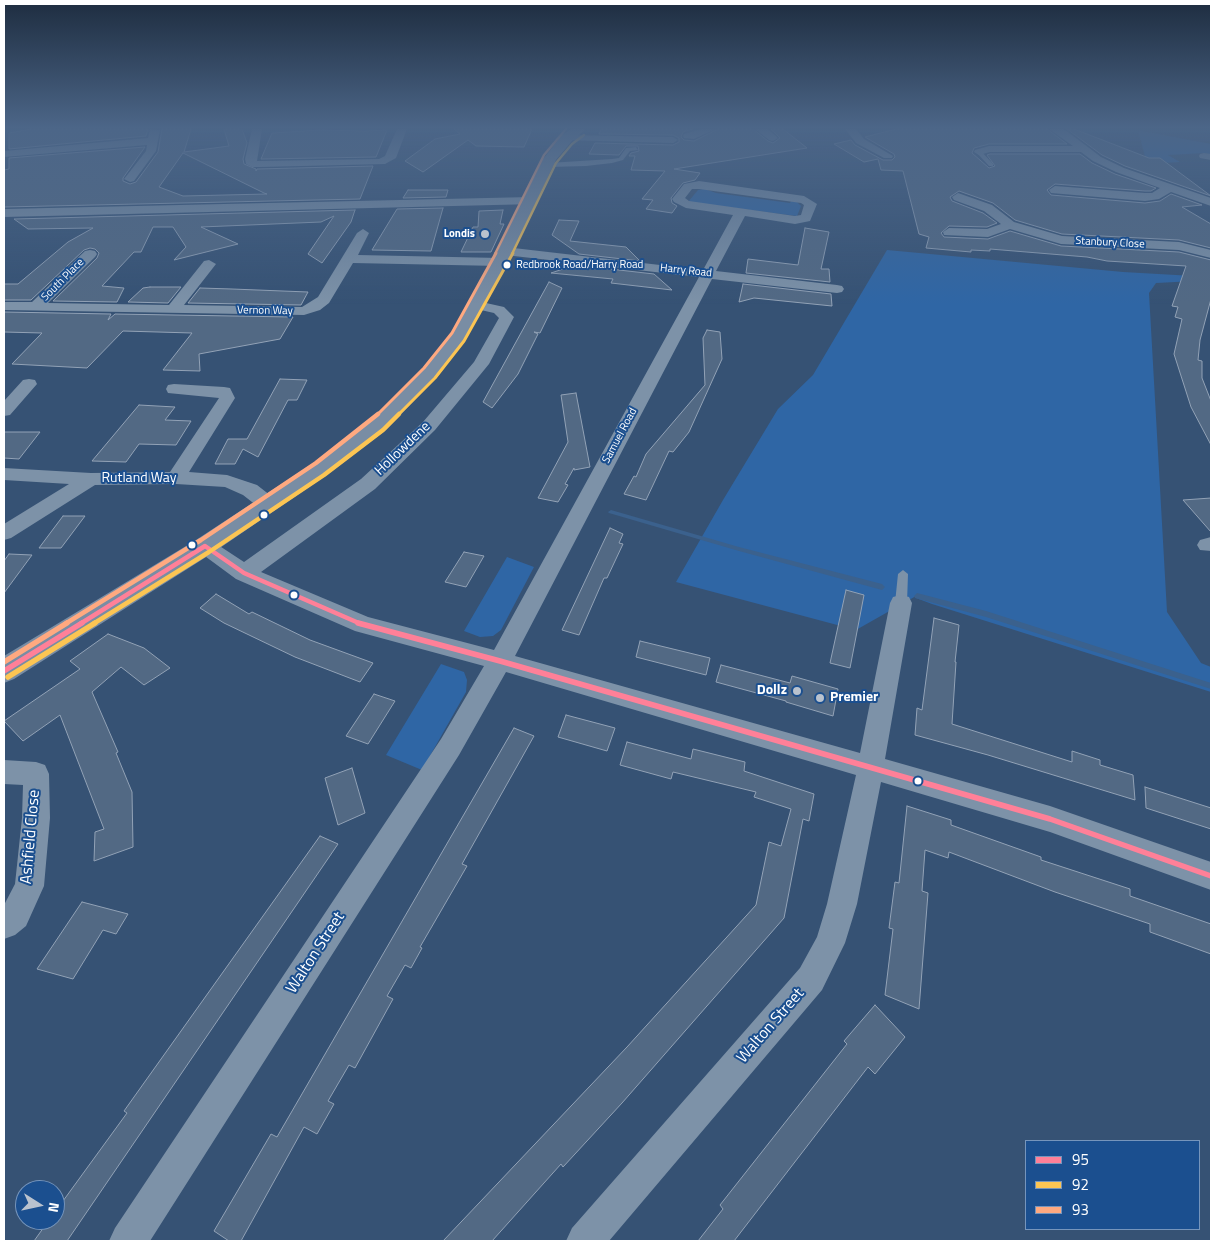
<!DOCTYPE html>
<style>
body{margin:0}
#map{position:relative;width:1215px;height:1245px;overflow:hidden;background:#365274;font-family:"Titillium Web",sans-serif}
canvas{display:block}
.frame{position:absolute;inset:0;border:5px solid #fff;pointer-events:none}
.legend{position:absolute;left:1025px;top:1140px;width:175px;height:90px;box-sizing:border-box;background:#1b4f8f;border:1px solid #7695bc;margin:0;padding:6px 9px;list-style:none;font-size:15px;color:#fff}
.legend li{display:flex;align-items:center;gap:10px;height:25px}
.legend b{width:25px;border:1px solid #7695bc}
.north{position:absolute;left:15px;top:1180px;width:50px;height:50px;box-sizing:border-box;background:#1b4f8f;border:1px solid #7695bc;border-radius:50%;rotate:100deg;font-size:14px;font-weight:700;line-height:20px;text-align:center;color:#fff}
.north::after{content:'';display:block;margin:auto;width:18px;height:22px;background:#b9c2ce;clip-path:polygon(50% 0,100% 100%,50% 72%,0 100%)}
</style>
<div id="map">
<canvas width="1215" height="1245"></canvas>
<div class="frame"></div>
<ul class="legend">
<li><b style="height:6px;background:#ff8098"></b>95</li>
<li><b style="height:6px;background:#fcc553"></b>92</li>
<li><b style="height:6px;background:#ffa980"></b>93</li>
</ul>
<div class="north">N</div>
</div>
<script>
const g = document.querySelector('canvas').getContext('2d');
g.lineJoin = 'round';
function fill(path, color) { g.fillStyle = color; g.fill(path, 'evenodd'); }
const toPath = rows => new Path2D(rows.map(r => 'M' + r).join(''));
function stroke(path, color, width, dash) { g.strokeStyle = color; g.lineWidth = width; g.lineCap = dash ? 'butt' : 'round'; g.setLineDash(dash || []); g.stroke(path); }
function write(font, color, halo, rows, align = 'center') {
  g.font = font + ' "Titillium Web",sans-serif'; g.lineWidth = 4; g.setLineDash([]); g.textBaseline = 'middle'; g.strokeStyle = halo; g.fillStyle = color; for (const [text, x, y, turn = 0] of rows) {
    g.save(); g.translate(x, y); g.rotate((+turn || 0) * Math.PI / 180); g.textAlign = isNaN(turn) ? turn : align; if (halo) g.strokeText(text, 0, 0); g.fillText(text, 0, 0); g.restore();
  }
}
fill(toPath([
 [1138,130,1211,144,1211,155,1205,153,1168,155,1180,162,1147,164],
 [705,189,716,193,790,203,791,201,797,202,801,206,797,216,688,202,698,190],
 [887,250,1123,272,1211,277,1211,283,1195,281,1156,283,1149,293,1167,612,1201,663,1211,667,1211,692,932,604,916,598,916,596,856,630,676,582,723,500,778,409,813,375],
 [507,557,534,567,501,630,493,636,480,637,464,631],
 [441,664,464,672,467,680,466,692,422,770,386,755]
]), '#2f66a5');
fill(toPath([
 [611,510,739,547,882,584,885,587,882,590,739,551,609,513,608,512,611,510],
 [917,593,986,611,1211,683,1211,689,986,617,915,598,914,596,917,593]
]), '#3b618d');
const building = toPath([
 [31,129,148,129,146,136,9,149,9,133,31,129],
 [162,129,191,129,184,152,229,146,224,129,242,129,247,143,243,159,244,164,256,169,256,171,257,169,373,166,360,199,4,207,4,170,9,169,9,158,145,147,123,178,123,181,130,184,136,182,158,152,162,129],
 [183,153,264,193,267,194,183,196,159,187,183,153],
 [454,129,532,129,524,147,476,146,468,140,423,172,405,161,435,139,460,134,454,129],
 [601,129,693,129,683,132,681,137,684,140,694,141,718,129,753,129,768,141,773,143,780,138,771,129,783,129,807,148,674,169,700,173,695,180,683,183,671,198,672,203,677,206,672,213,646,209,653,200,642,199,665,171,631,170,635,156,629,156,631,153,639,151,638,146,626,146,619,155,589,154,595,143,673,145,679,142,679,138,673,135,599,134,601,129],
 [896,129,1047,129,1067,144,989,144,974,148,972,153,989,168,995,166,987,155,990,154,1080,154,1092,163,1115,174,1156,188,1151,191,1145,191,1055,184,1047,190,1051,195,1145,203,1160,201,1171,194,1202,205,1182,207,1211,224,1211,248,1179,240,1062,234,1015,220,993,203,959,191,950,197,952,201,983,213,997,223,987,227,949,226,941,233,944,237,988,239,1010,231,1061,246,1179,252,1211,260,1211,299,1200,340,1198,360,1202,361,1202,378,1211,401,1211,445,1191,407,1174,354,1182,319,1175,317,1178,307,1172,306,1186,266,1107,261,1087,257,990,249,990,251,971,250,971,252,926,248,929,237,919,234,903,171,881,170,878,159,864,162,834,144,851,140,855,145,883,160,892,160,895,157,894,154,865,137,896,129],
 [1067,129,1074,129,1149,158,1160,158,1211,196,1125,166,1102,155,1067,129],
 [319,130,365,131,387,130,376,157,261,159,272,133,319,130],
 [408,190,448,190,446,197,403,198,408,190],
 [443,208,431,251,372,250,397,209,443,208],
 [355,210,351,222,322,263,308,254,334,216,321,222,201,227,238,244,174,260,186,247,173,227,153,227,141,252,134,252,102,286,124,288,117,302,53,301,97,258,99,253,95,249,90,248,84,250,31,300,4,300,4,284,18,284,68,242,93,228,28,229,14,219,355,210],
 [503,210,500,224,504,224,491,252,461,252,473,227,478,227,479,211,503,210],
 [559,220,579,221,570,241,626,247,640,261,579,254,552,235,559,220],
 [805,228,829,232,821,269,829,269,830,282,746,273,748,259,798,265,805,228],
 [575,265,654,274,672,290,611,283,613,279,551,273,575,265],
 [549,282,562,288,540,333,534,332,538,334,518,374,492,408,483,402,549,282],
 [743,284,831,294,832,306,754,298,739,302,743,284],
 [150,287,181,287,168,303,128,302,143,288,150,287],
 [200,288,232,289,308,292,301,305,188,303,200,288],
 [4,312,111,314,108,320,115,314,293,317,280,339,199,354,200,371,163,370,192,333,123,331,87,368,12,364,42,333,4,332,4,312],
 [707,330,720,332,722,359,689,432,673,452,669,451,646,500,624,494,634,476,636,477,646,454,705,385,703,338,707,330],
 [280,379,307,380,297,400,288,400,258,457,243,449,235,464,215,464,228,439,247,439,280,379],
 [576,393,590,467,574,470,574,468,565,484,568,485,558,502,538,498,568,442,561,395,576,393],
 [139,405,175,407,165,420,191,421,176,445,139,444,126,462,92,461,139,405],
 [4,432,40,432,19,459,4,458,4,432],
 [1211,498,1211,532,1183,500,1211,498],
 [63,516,85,516,61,548,39,548,63,516],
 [610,528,623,534,619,543,623,544,607,578,604,578,579,635,562,630,610,528],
 [464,552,484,556,466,587,445,582,464,552],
 [9,554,32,555,4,593,4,561,9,554],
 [846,590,864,595,850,668,830,663,846,590],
 [216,594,249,614,252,612,310,640,373,663,360,682,295,657,224,623,200,608,216,594],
 [934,618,959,625,955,662,956,662,952,724,1072,762,1072,751,1100,760,1100,765,1133,775,1135,800,988,755,915,735,917,708,922,710,934,618],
 [108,634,144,648,170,668,144,685,121,667,92,692,118,752,116,753,132,792,133,847,94,861,95,832,104,829,60,715,23,741,4,721,80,669,70,661,108,634],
 [640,641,710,658,706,675,636,657,640,641],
 [721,665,790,683,792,676,838,689,833,716,786,702,786,701,716,682,721,665],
 [374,694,395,701,368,744,346,736,374,694],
 [566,715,615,728,607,751,558,737,566,715],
 [514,728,534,736,462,864,467,866,420,947,422,948,411,968,405,965,387,996,393,999,355,1068,349,1065,328,1101,334,1104,317,1134,304,1127,241,1241,229,1241,214,1231,271,1134,277,1137,514,728],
 [627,742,691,759,693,749,745,762,744,771,814,794,809,821,803,819,784,918,622,1103,563,1167,561,1164,492,1241,443,1241,627,1047,756,905,769,842,781,846,791,809,754,797,756,792,673,772,671,779,620,765,627,742],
 [352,768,365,813,338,825,325,778,352,768],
 [1145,787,1211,808,1211,829,1146,808,1145,787],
 [907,806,951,820,951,825,1041,857,1041,860,1130,889,1130,896,1211,924,1211,954,1150,932,1150,924,1055,892,949,852,948,858,925,850,922,891,928,893,919,1009,885,995,893,929,889,928,895,882,899,883,907,806],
 [320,836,338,844,67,1241,34,1241,49,1220,55,1220,55,1212,127,1113,124,1111,320,836],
 [82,902,128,914,116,934,103,930,73,979,37,969,82,902],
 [875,1005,905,1037,875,1074,868,1067,734,1241,698,1241,723,1209,720,1205,847,1044,844,1041,875,1005]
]);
fill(building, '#526984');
stroke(building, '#92a2b6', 1);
fill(toPath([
 [636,147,638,150,630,151,623,160,612,163,586,166,548,167,545,165,548,163,612,159,619,158,626,148,636,147],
 [977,151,981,151,993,164,993,166,989,166,977,153,977,151],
 [903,570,908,574,907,603,901,607,895,603,898,574,903,570]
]), '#7d92a8');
fill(toPath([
 [150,129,160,130,156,151,134,181,130,182,124,179,146,151,147,145,4,157,4,151,148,138,150,129],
 [252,129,262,129,257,161,379,159,385,156,397,129,407,129,396,158,385,164,260,167,252,167,246,164,245,159,252,129],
 [701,129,716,129,694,139,684,138,683,136,684,134,701,129],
 [755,129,768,129,778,138,773,141,769,140,755,129],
 [845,129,856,129,864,139,893,156,892,158,884,158,856,143,845,129],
 [1049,129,1063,129,1068,132,1101,157,1124,168,1211,198,1211,206,1171,192,1159,199,1145,201,1051,193,1049,190,1055,186,1145,193,1152,193,1160,188,1116,172,1093,161,1081,152,990,152,979,155,974,152,975,150,989,146,1073,146,1049,129],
 [567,135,673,137,678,140,673,143,563,140,562,138,567,135],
 [1204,153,1211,154,1211,160,1200,158,1199,156,1200,154,1204,153],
 [699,181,804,196,817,204,810,221,795,224,745,216,716,271,837,285,842,286,844,289,842,292,837,293,712,279,515,656,860,753,890,603,893,597,901,595,909,597,912,603,885,759,1050,806,1211,862,1211,890,1050,832,881,782,857,904,845,943,822,990,609,1241,566,1241,572,1228,800,968,817,937,827,904,856,775,506,672,459,755,150,1241,109,1241,115,1228,441,739,484,666,355,631,236,579,198,551,195,546,198,541,205,539,212,541,244,562,361,479,423,422,474,362,499,318,494,313,472,308,470,305,472,302,477,301,504,307,514,317,489,364,435,430,375,489,261,572,368,617,494,650,699,277,505,255,498,251,505,247,703,270,733,215,686,208,674,202,672,199,684,184,699,181],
 [692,189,699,189,801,203,804,205,801,215,795,216,689,201,685,198,692,189],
 [958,193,992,205,1014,222,1062,236,1179,242,1211,250,1211,258,1179,250,1061,244,1010,229,988,237,944,235,943,232,949,228,987,229,1001,224,984,211,954,200,952,197,958,193],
 [531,197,535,198,537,201,535,204,4,217,4,209,531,197],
 [363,229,369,233,358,255,500,258,507,262,500,266,353,263,329,303,320,310,304,315,4,310,4,302,32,302,85,251,90,250,95,251,97,254,95,257,48,303,169,305,204,261,209,260,216,264,184,305,302,307,318,297,357,233,363,229],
 [29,379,35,380,37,384,10,415,4,416,4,401,23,380,29,379],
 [174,384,224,387,230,388,235,398,189,472,227,475,257,485,275,499,278,504,275,509,268,511,261,509,243,495,225,487,176,484,95,485,11,538,4,540,4,524,69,484,4,480,4,468,91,473,170,472,219,398,168,393,166,389,168,385,174,384],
 [1211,537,1211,551,1200,550,1197,545,1200,540,1211,537],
 [4,760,36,762,45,765,49,774,50,818,44,886,26,926,15,935,4,939,4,905,15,884,22,818,23,785,4,784,4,760]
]), '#7d92a8');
fill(toPath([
 [571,129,586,129,572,141,556,160,508,262,467,337,437,377,386,430,328,474,214,552,14,679,4,683,4,656,196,540,312,464,370,420,423,369,450,335,492,262,543,159,562,135,571,129]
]), '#798da4');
stroke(toPath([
 [80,624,205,546,244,573,361,624]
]), '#ff8098', 4.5);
stroke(toPath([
 [358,623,500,661,1050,819,1211,876],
 [4,671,82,623]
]), '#ff8098', 5.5);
stroke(toPath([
 [512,254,556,163,572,144,584,135]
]), '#fcc553', 2.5);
stroke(toPath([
 [398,415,435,378,464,341,513,253]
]), '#fcc553', 3);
stroke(toPath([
 [93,624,209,552,324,475,383,430,399,414]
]), '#fcc553', 4.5);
stroke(toPath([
 [8,677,95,623]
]), '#fcc553', 5.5);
stroke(toPath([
 [495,254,544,155,566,129]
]), '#ffa980', 2.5);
stroke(toPath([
 [377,415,424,368,452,333,496,253]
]), '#ffa980', 3);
stroke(toPath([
 [65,624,201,540,316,463,378,414]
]), '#ffa980', 4.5);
stroke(toPath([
 [4,662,67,623]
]), '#ffa980', 5.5);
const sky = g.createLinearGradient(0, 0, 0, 304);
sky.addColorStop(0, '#1e2d40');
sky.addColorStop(0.42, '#4c6688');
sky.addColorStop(1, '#4c668800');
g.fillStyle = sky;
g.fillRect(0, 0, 1215, 304);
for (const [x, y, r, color] of [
 [485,234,5,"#b9c2ce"],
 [507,265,4.5,"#fff"],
 [264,515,4.5,"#fff"],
 [192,545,4.5,"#fff"],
 [294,595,4.5,"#fff"],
 [797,691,5,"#b9c2ce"],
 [820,698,5,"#b9c2ce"],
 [918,781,4.5,"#fff"]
]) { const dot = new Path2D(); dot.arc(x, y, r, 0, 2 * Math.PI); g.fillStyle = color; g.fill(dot); stroke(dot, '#1b4f8f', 2); }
write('bold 11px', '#fff', '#1b4f8f', [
 ["Londis",475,234]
], 'right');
write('11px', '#fff', '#1b4f8f', [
 ["Stanbury Close",1110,243,3],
 ["Harry Road",686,271,6],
 ["South Place",63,280,-45],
 ["Vernon Way",265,311,1],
 ["Samuel Road",620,436,-62]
]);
write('11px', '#fff', '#1b4f8f', [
 ["Redbrook Road/Harry Road",516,265]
], 'left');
write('14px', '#fff', '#1b4f8f', [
 ["Hollowdene",403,449,-44],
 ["Rutland Way",139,479]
]);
write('bold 14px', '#fff', '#1b4f8f', [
 ["Dollz",787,691],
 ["Premier",830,698,"left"]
], 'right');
write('16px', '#fff', '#1b4f8f', [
 ["Ashfield Close",31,837,-85],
 ["Walton Street",316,953,-57],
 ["Walton Street",771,1026,-49]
]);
</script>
